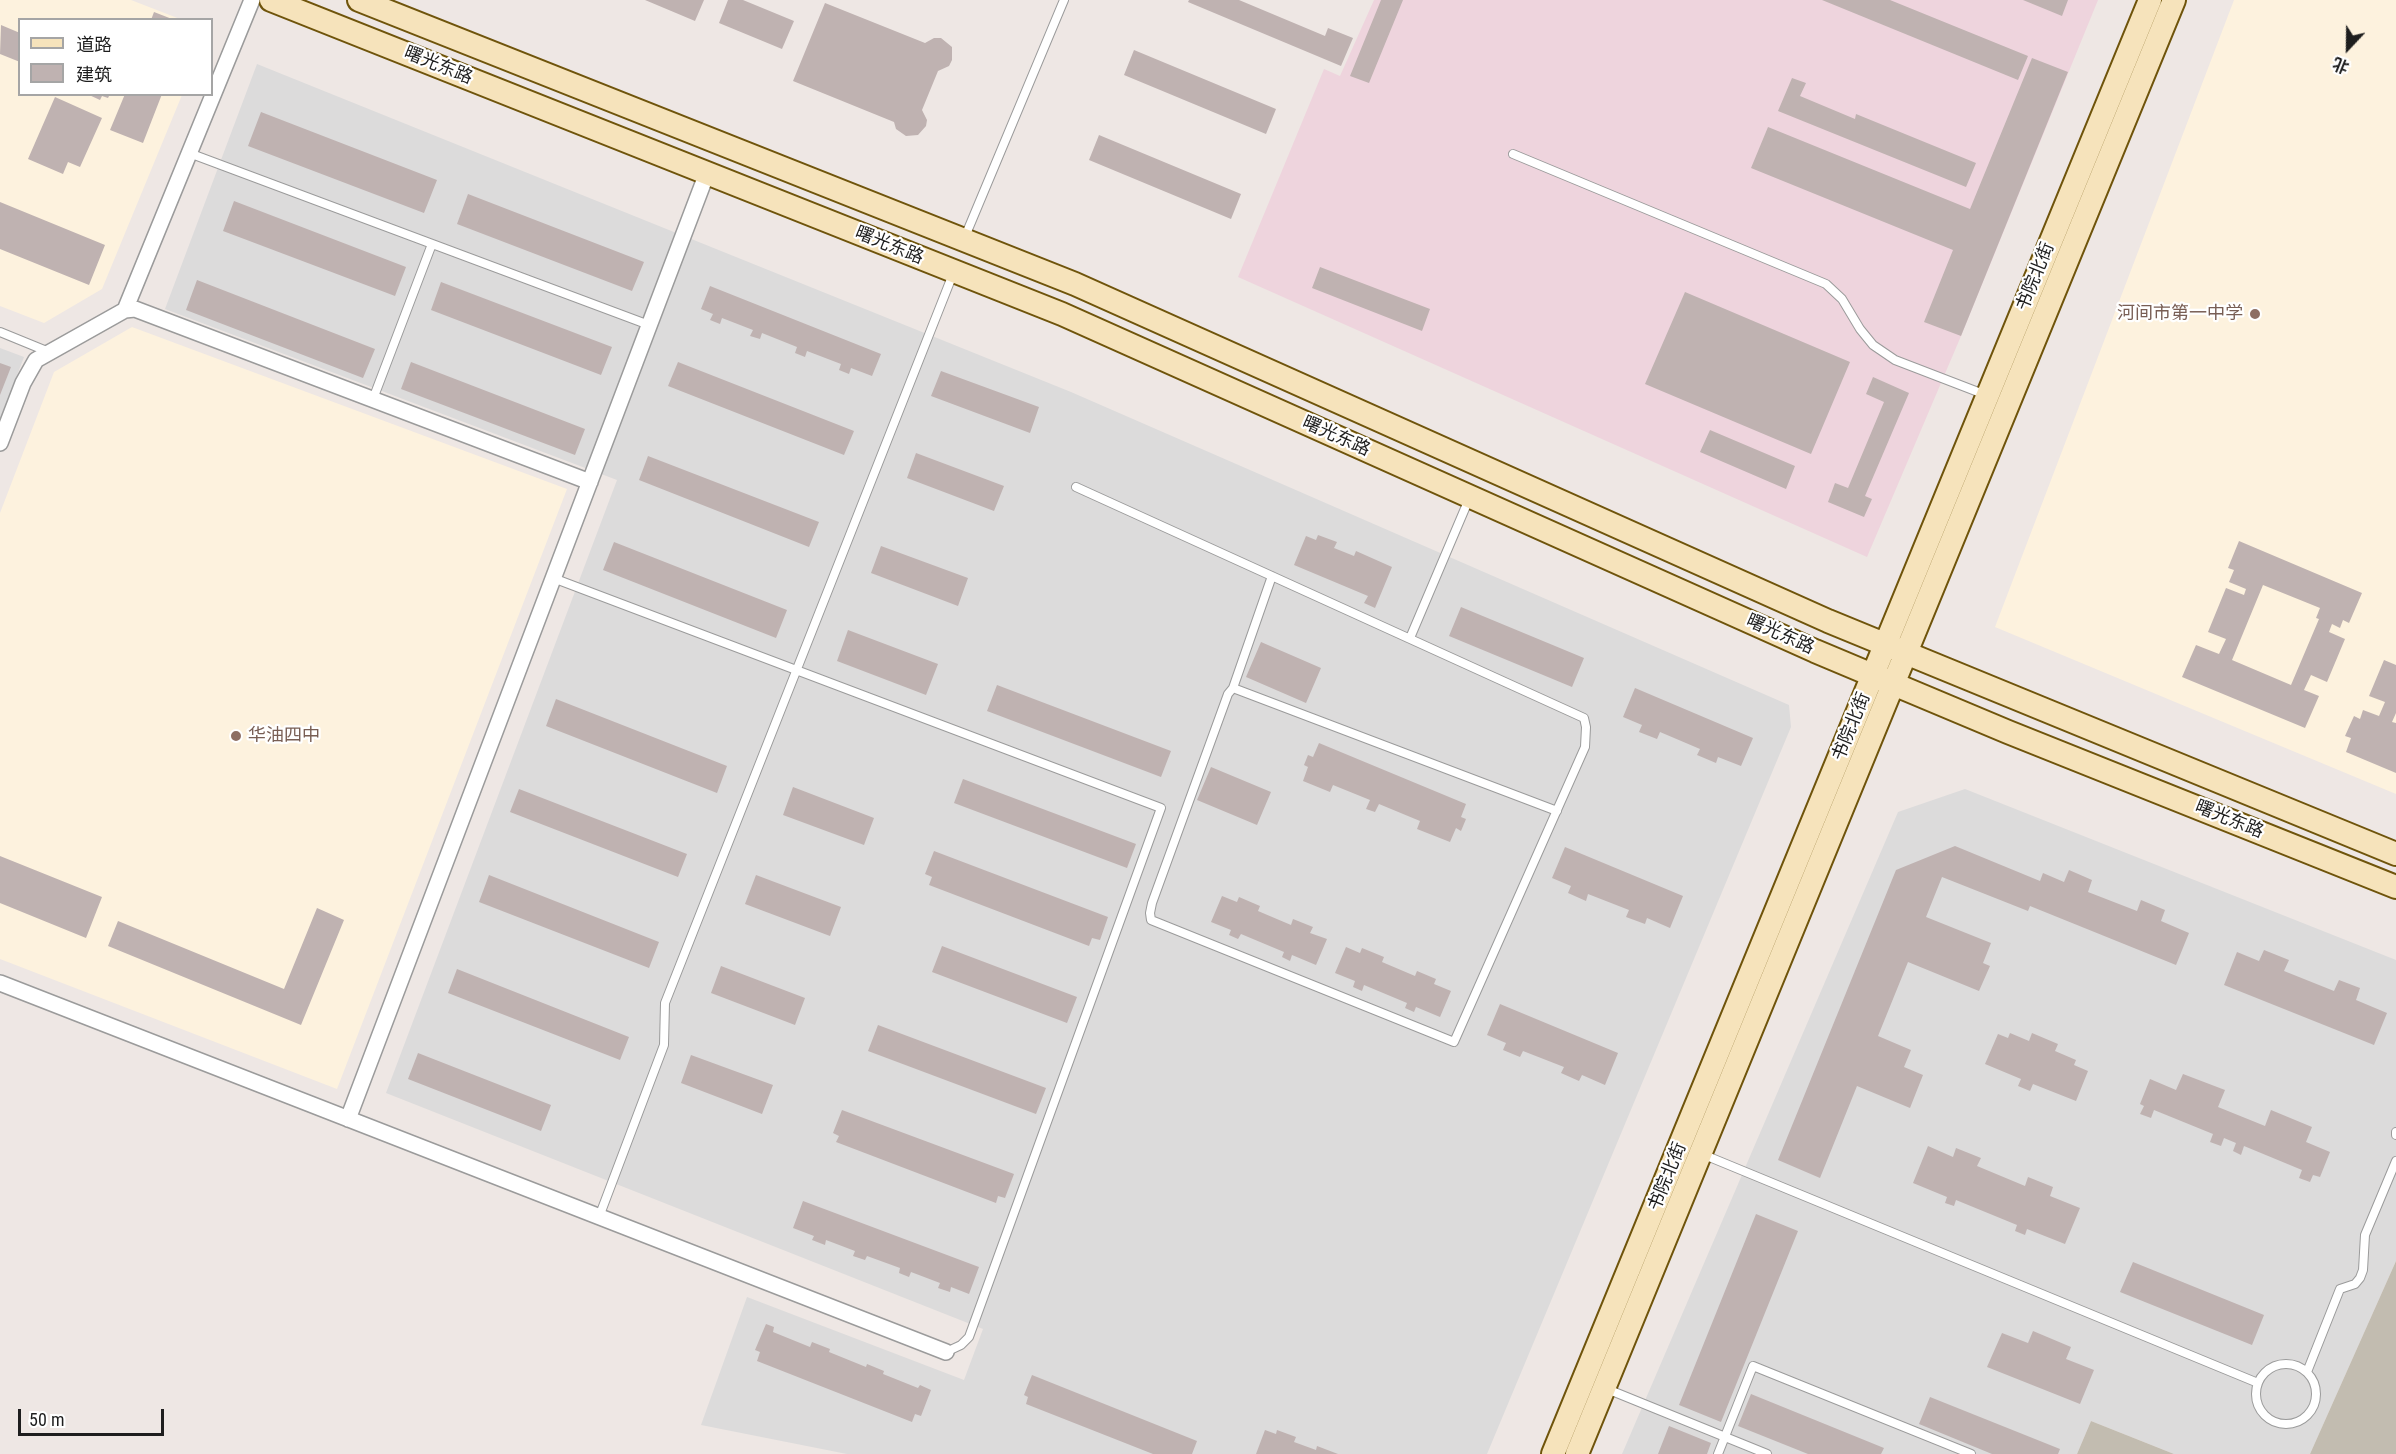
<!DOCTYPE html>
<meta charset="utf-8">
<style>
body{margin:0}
#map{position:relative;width:2396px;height:1454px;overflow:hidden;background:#eee7e4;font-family:"Roboto Condensed","Noto Sans SC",sans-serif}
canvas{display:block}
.legend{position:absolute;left:18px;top:18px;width:195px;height:78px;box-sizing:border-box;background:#fff;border:2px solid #a5a5a5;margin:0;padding:8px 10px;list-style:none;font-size:18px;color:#1e1e1e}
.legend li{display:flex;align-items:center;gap:12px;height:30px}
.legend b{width:30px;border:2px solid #a5a5a5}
.north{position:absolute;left:2318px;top:18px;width:60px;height:60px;-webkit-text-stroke:4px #fff;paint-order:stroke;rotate:202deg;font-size:16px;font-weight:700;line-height:24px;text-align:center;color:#1e1e1e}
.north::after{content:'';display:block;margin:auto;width:21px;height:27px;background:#1e1e1e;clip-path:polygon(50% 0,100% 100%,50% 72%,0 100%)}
.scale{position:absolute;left:18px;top:1409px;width:146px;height:27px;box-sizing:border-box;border:3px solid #1e1e1e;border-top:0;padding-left:8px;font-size:18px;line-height:21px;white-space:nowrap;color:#1e1e1e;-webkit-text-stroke:4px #fff;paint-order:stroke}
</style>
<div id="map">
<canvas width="2396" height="1454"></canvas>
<ul class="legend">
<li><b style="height:8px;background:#f6e3bb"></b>道路</li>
<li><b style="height:16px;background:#bfb2b1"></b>建筑</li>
</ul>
<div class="north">北</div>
<div class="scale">50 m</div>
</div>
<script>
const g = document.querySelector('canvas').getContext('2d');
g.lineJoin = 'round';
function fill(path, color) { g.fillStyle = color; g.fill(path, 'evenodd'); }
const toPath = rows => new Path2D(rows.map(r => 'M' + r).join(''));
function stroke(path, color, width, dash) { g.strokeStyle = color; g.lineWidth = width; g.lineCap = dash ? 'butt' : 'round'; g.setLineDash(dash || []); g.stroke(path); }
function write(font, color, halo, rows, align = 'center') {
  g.font = font + ' "Roboto Condensed","Noto Sans SC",sans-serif'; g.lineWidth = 4.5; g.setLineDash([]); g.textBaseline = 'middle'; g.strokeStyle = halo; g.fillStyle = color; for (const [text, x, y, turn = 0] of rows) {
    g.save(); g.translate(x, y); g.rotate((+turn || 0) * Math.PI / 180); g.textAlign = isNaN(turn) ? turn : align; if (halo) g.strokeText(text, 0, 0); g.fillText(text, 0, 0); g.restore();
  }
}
fill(toPath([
 [257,64,1071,392,1789,705,1791,727,1487,1454,847,1454,701,1425,747,1297,964,1380,983,1329,386,1093,617,480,165,309],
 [0,348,24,357,0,420],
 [1965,789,2396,960,2396,1261,2310,1454,2174,1454,2091,1421,2077,1454,1622,1454,1898,812]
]), '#dcdbdb');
fill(toPath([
 [1374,0,2098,0,1961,336,1867,557,1238,277,1324,69,1340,76]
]), '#eed4dd');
fill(toPath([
 [0,0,131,0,180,19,20,20,20,94,182,95,102,289,44,323,0,306],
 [2234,0,2396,0,2396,794,1995,627],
 [132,327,567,489,337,1089,0,959,0,513,54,372]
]), '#fdf2de');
fill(toPath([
 [2396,1261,2396,1454,2310,1454],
 [2091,1421,2174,1454,2077,1454]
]), '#c2bcb0');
fill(toPath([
 [645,0,704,0,695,21],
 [728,0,743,0,794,21,782,49,719,23],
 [1189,0,1239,0,1325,36,1328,28,1353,38,1341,66,1188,2],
 [1381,0,1403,0,1369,83,1350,76],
 [1822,0,1890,0,2028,56,2018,80],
 [2023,0,2068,0,2062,16],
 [825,3,925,43,934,38,941,38,952,47,952,60,949,66,938,71,922,110,927,120,926,126,918,135,906,136,896,129,894,122,793,81],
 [154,12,172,19,172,20,151,20],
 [1,25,20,33,20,62,0,54],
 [1134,50,1276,109,1266,134,1124,75],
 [2032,58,2068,72,1961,336,1924,322,1953,250,1751,168,1768,127,1970,209],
 [1792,78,1806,83,1800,96,1855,119,1856,114,1976,163,1966,187,1778,111],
 [87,94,110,94,108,98,102,96,100,100],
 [125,94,162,94,143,143,110,130],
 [55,97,102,118,80,167,68,162,63,174,28,159],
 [261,112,437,180,424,213,248,146],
 [1099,135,1241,194,1231,219,1089,160],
 [468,194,644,262,632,291,457,224],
 [234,201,406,267,395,296,223,231],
 [0,202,105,245,89,285,0,249],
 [1320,267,1430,309,1422,331,1312,288],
 [197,280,375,349,363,378,186,310],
 [441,282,612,347,601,375,431,310],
 [710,286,881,354,872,376,851,368,849,374,839,370,841,364,807,351,805,357,795,353,797,347,762,333,760,339,750,336,753,330,722,318,720,324,710,320,713,314,701,309],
 [1685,292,1850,362,1811,454,1645,384],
 [411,362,585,429,575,455,401,389],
 [678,362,854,431,844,455,668,386],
 [0,363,11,367,0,395],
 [941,371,1039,407,1030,433,931,396],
 [1873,377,1909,393,1865,496,1872,499,1864,517,1828,502,1835,483,1848,488,1884,402,1866,394],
 [1710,430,1795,466,1786,489,1700,452],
 [916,453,1004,486,994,511,907,478],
 [648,456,819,522,809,547,639,480],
 [1318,535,1337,542,1334,548,1354,556,1356,551,1392,567,1375,608,1364,603,1368,596,1294,565,1306,536,1316,540],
 [2239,541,2362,593,2349,623,2343,620,2340,628,2332,624,2329,632,2345,639,2327,682,2311,675,2304,690,2319,696,2305,728,2182,677,2196,645,2219,654,2226,639,2208,632,2226,588,2244,595,2246,589,2229,582,2234,570,2228,568],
 [2263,585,2320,608,2316,618,2319,619,2291,685,2232,660],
 [614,542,787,610,776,638,603,570],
 [881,546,968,578,958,606,871,573],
 [1461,607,1584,658,1572,687,1449,636],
 [848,630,938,664,926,695,837,661],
 [1261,642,1321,668,1306,703,1246,677],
 [2384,660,2396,665,2396,713,2392,722,2396,723,2396,773,2346,752,2351,738,2345,736,2354,716,2360,719,2363,710,2379,716,2385,702,2369,696],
 [997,685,1171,751,1161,777,987,711],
 [1635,688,1753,738,1741,766,1718,757,1716,763,1697,755,1700,749,1660,732,1657,739,1639,732,1642,725,1623,717],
 [556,699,727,766,717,793,546,726],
 [1319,743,1466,804,1461,817,1466,819,1461,831,1456,828,1450,842,1417,829,1420,821,1379,804,1375,812,1366,809,1370,800,1333,785,1330,792,1303,781,1308,767,1304,765,1308,755,1313,757],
 [1211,767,1271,792,1257,825,1197,800],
 [963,779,1136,844,1127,868,954,803],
 [793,787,874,818,864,845,783,815],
 [519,789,687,854,678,877,510,812],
 [1955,846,2040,881,2043,873,2064,882,2069,870,2092,880,2088,892,2137,911,2141,900,2165,910,2161,921,2189,933,2176,965,2030,906,2028,911,1942,877,1926,917,1991,943,1983,963,1990,966,1979,991,1908,962,1878,1036,1911,1050,1904,1067,1923,1075,1910,1108,1857,1086,1820,1178,1778,1160,1896,870],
 [1565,847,1683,896,1670,928,1647,918,1645,924,1626,917,1629,910,1588,894,1586,901,1568,893,1571,886,1552,878],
 [934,851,1108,917,1100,940,1092,938,1089,946,929,885,932,877,925,874],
 [0,856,102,897,86,938,0,903],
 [489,875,659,942,649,968,479,902],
 [756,875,841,907,830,936,745,904],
 [1222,896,1237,902,1239,897,1260,906,1258,911,1291,925,1293,919,1313,927,1310,933,1327,939,1316,965,1292,955,1290,961,1282,957,1284,952,1241,934,1238,939,1229,935,1231,930,1211,922],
 [317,908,344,920,301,1025,108,946,118,921,284,989],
 [942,946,1077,997,1067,1023,932,972],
 [1346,947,1360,953,1362,948,1384,957,1382,962,1415,976,1417,971,1436,979,1434,984,1451,991,1440,1017,1416,1007,1414,1012,1405,1008,1407,1003,1364,985,1362,991,1353,987,1355,981,1335,973],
 [2264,950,2289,960,2284,971,2334,991,2339,980,2360,988,2356,1000,2387,1013,2374,1045,2224,985,2237,952,2259,961],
 [721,966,805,998,795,1025,711,993],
 [457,969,629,1037,620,1060,448,993],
 [1500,1004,1618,1053,1605,1085,1582,1075,1579,1081,1561,1073,1564,1067,1523,1051,1520,1057,1503,1050,1506,1043,1487,1035],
 [878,1025,1046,1088,1036,1114,868,1051],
 [2010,1033,2029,1041,2032,1033,2058,1044,2055,1051,2076,1060,2074,1065,2088,1071,2076,1101,2033,1084,2030,1091,2018,1086,2021,1079,1985,1064,1998,1034,2008,1038],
 [418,1053,551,1105,541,1131,408,1079],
 [691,1055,773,1085,762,1114,681,1083],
 [2183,1074,2225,1090,2218,1107,2265,1126,2271,1110,2312,1127,2306,1142,2330,1152,2320,1177,2313,1175,2310,1182,2299,1178,2302,1170,2244,1146,2241,1155,2233,1151,2236,1143,2224,1138,2221,1146,2210,1142,2213,1134,2154,1110,2151,1118,2140,1114,2144,1106,2140,1104,2150,1079,2176,1090],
 [842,1110,1014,1174,1005,1198,998,1196,996,1203,836,1142,839,1136,833,1133],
 [1928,1146,1953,1157,1956,1148,1981,1158,1977,1166,2025,1186,2028,1177,2053,1187,2050,1196,2080,1208,2065,1244,2027,1229,2025,1235,2015,1231,2017,1225,1956,1200,1954,1206,1945,1203,1947,1197,1913,1183],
 [803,1201,979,1267,969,1294,951,1287,950,1292,938,1288,940,1283,911,1272,909,1277,899,1273,900,1268,867,1256,865,1260,853,1256,855,1251,826,1240,825,1245,812,1240,814,1236,793,1228],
 [1756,1214,1798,1231,1721,1422,1679,1405],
 [2133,1262,2264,1315,2252,1345,2120,1292],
 [766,1324,774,1327,773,1332,810,1347,812,1342,830,1349,829,1352,866,1367,867,1364,884,1371,883,1374,918,1388,920,1385,931,1390,921,1416,915,1414,912,1422,757,1361,760,1352,755,1350],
 [2033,1331,2071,1347,2066,1359,2094,1370,2080,1404,1987,1367,2002,1333,2028,1343],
 [1032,1375,1197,1441,1192,1454,1153,1454,1026,1404,1028,1397,1024,1395],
 [1751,1394,1884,1448,1881,1454,1808,1454,1738,1426],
 [1930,1397,2060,1449,2058,1454,1992,1454,1919,1424],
 [1669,1426,1711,1443,1707,1454,1658,1454],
 [1265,1430,1276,1434,1277,1430,1296,1437,1294,1442,1316,1450,1317,1446,1338,1454,1256,1454]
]), '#bfb2b1');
const lane = toPath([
 [189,153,649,325],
 [1513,154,1826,284,1842,299,1860,329,1873,345,1895,360,1986,395],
 [964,239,1064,0],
 [0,332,49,352],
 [373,399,432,244],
 [1076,487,1584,718,1586,727,1585,747,1454,1042,1151,920,1150,913,1152,903,1228,694,1233,688,1557,811],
 [553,578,1161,808,969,1337,961,1345,946,1352],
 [1410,638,1469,499],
 [1233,688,1272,576],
 [2396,1132,2396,1135],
 [1702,1154,2258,1383],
 [599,1217,664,1045,665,1003,953,274],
 '2256 1394a30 30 0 1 1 60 0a30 30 0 1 1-60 0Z',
 [2307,1372,2340,1289,2355,1284,2360,1278,2363,1270,2365,1235,2396,1161],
 [1607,1389,1767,1454],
 [1718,1454,1753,1366,1971,1454]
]);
const street = toPath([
 [125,310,252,0],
 [0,443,23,383,36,360,125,310,135,309,590,482],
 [0,983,946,1352],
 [348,1119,707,173]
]);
const secondary = toPath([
 [271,0,1062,314,1815,651,2008,732,2396,887],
 [359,0,1075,284,1828,621,2396,854],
 [1553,1454,2150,0],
 [1577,1454,2174,0]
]);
stroke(lane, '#9b9b9b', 10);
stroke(street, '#9b9b9b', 18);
stroke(secondary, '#6f540b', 26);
stroke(lane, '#fff', 8);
stroke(street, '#fff', 15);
stroke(secondary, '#f6e3bb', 22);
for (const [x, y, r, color] of [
 [2255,314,6,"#8d6e63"],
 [236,736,6,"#8d6e63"]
]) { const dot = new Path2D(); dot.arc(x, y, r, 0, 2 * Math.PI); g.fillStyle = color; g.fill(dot); stroke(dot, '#fff', 2); }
write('18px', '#1e1e1e', '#fff', [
 ["曙光东路",438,66,22],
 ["曙光东路",889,246,22],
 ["书院北街",2036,277,-68],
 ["曙光东路",1336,437,24],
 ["曙光东路",1780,635,24],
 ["书院北街",1852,727,-68],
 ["曙光东路",2229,820,22],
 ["书院北街",1668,1177,-68]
]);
write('18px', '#785e54', '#fff', [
 ["河间市第一中学",2243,314],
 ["华油四中",248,736,"left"]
], 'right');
</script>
